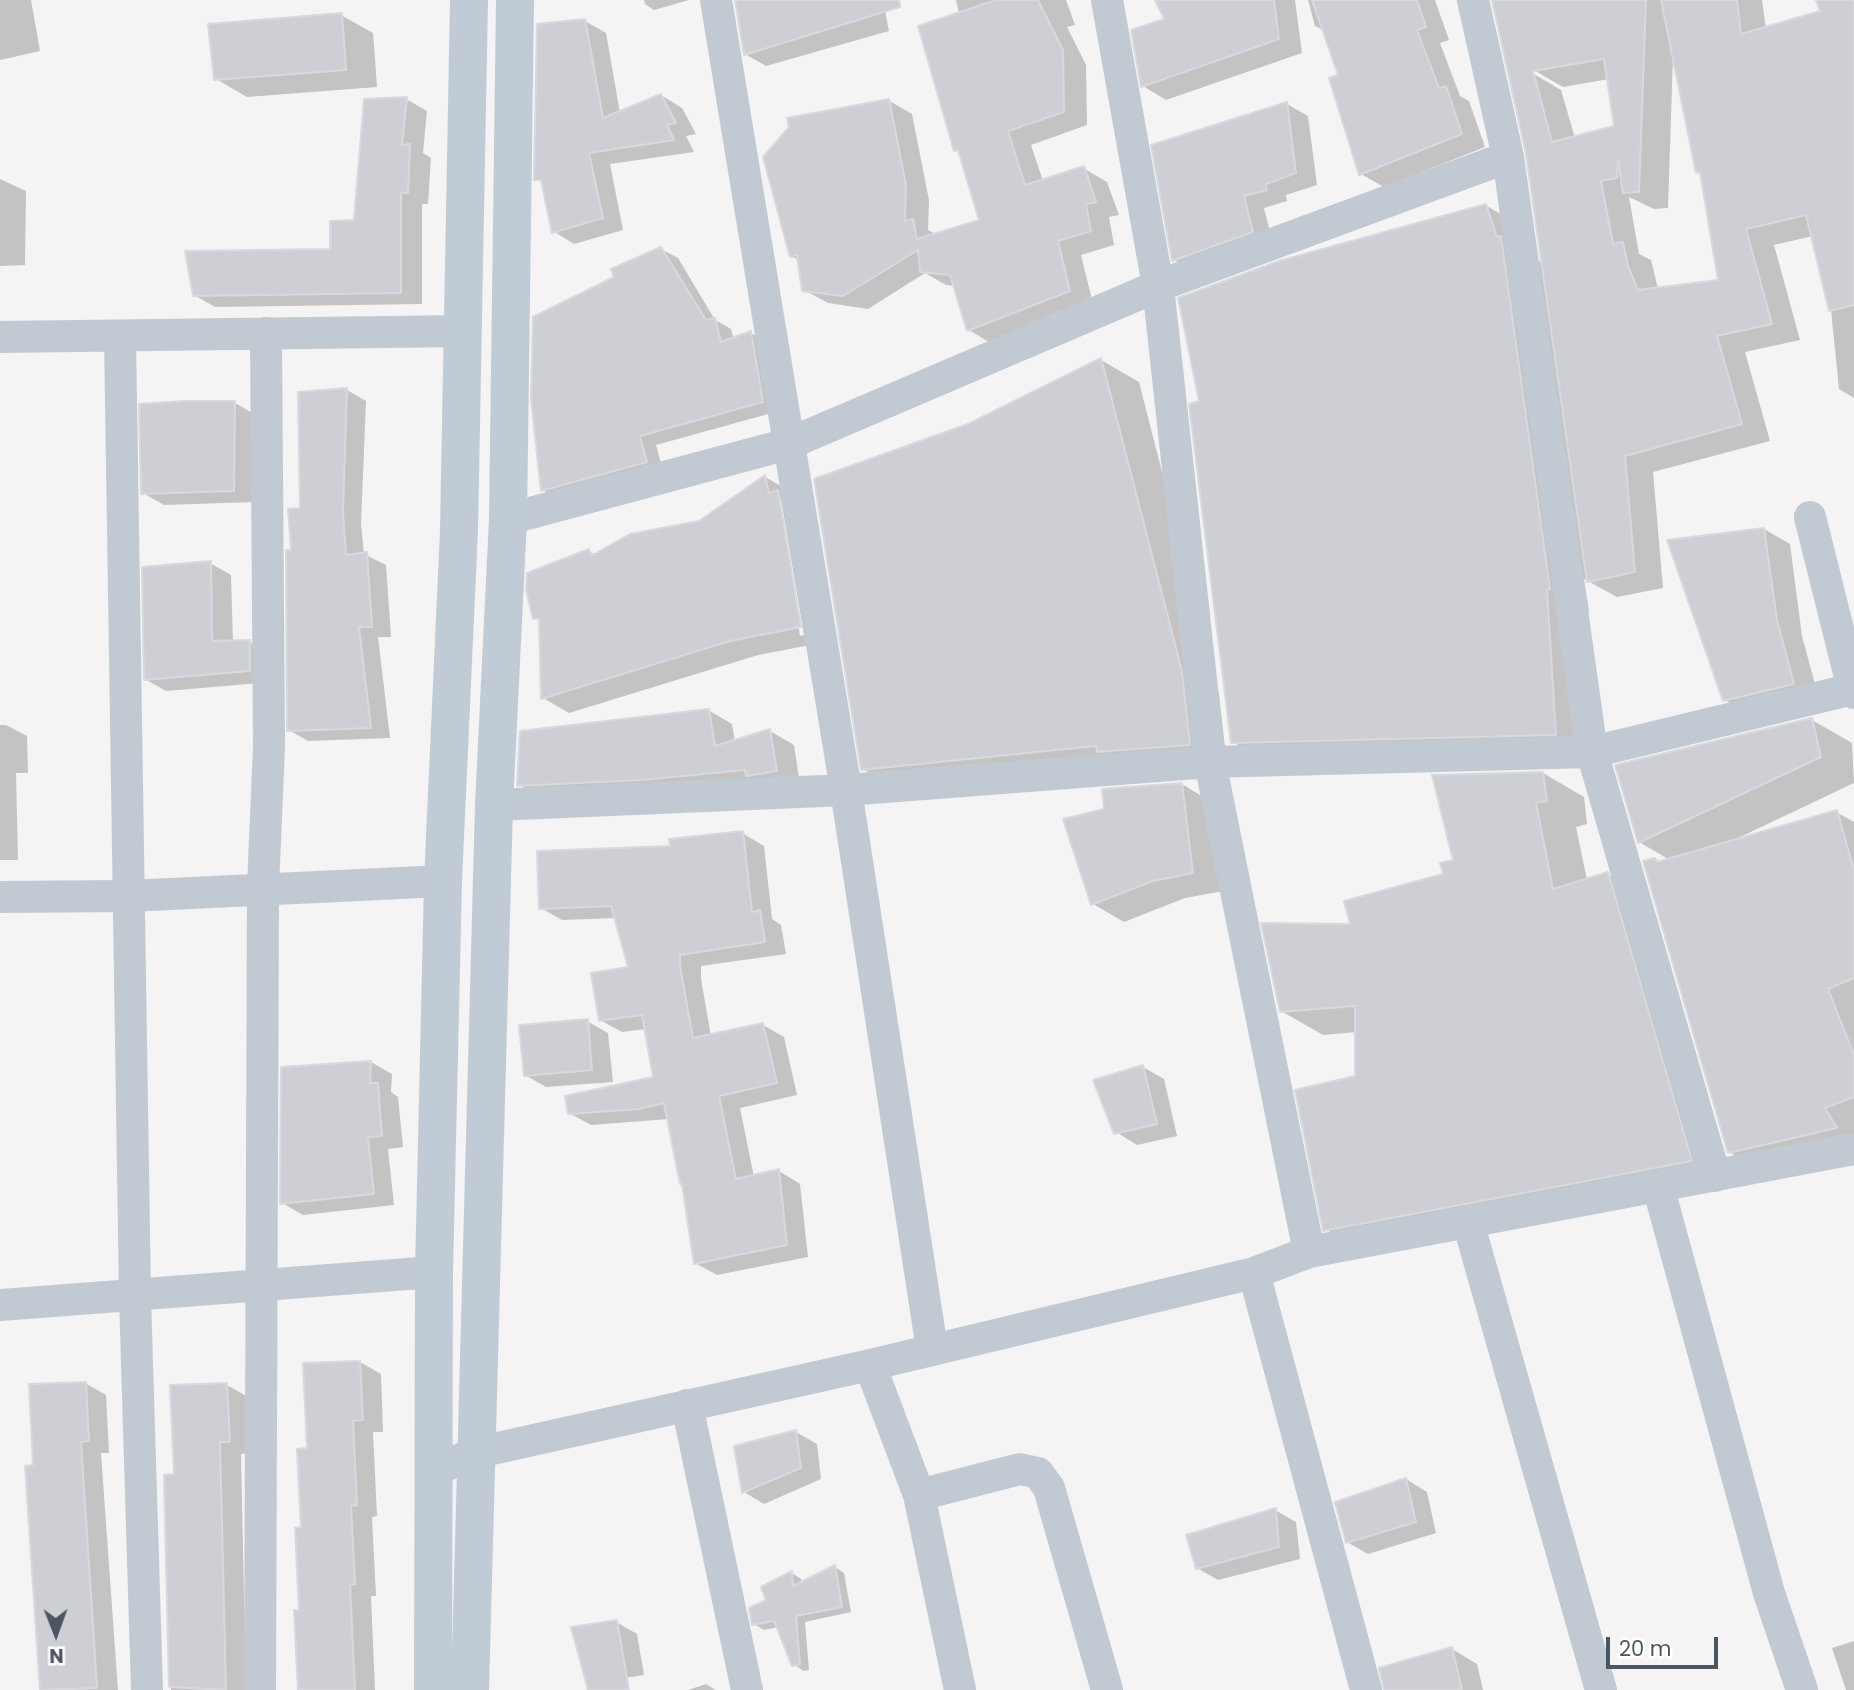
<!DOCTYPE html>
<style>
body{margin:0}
#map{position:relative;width:1854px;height:1690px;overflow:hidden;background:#f5f3f3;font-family:Poppins,sans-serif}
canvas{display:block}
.north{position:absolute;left:21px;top:1599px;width:70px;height:70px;-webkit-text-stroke:5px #fff;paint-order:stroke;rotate:179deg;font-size:19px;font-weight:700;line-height:28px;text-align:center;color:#4a5661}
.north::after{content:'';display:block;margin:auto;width:24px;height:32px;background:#4a5661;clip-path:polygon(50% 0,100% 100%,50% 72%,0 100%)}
.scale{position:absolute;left:1606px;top:1637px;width:112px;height:32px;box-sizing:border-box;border:4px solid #4a5661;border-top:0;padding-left:9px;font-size:21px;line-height:24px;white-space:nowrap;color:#4a5661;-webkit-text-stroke:5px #fff;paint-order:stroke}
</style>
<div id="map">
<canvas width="1854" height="1690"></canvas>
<div class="north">N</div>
<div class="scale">20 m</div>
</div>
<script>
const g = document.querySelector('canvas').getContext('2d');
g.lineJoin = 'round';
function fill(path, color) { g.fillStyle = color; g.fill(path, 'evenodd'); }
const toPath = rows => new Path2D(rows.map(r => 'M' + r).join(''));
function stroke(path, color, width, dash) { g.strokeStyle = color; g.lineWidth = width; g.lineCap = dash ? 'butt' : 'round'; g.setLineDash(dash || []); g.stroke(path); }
fill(toPath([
 [0,0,31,0,40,51,0,60],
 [644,0,689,0,654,10,645,4],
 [737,0,883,0,889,31,766,66,745,54],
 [956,0,1066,0,1075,25,1067,27,1086,65,1087,125,1031,145,1043,181,1083,168,1107,182,1119,215,1109,217,1114,245,1081,255,1093,304,992,344,969,330,955,286,946,285,925,273,868,309,828,303,804,290,800,261,791,256,888,100,912,114,929,200,928,230,937,235,981,221,961,153,956,150,959,14],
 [1157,0,1295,0,1302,53,1166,100,1143,86,1167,20],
 [1308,0,1435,0,1449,40,1440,43,1460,96,1469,101,1485,147,1384,187,1361,174,1340,76,1325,31,1315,26],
 [1494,0,1762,0,1766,29,1822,12,1818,0,1854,0,1854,398,1839,389,1831,310,1813,236,1774,245,1800,340,1745,352,1770,441,1653,472,1663,588,1617,597,1584,579,1589,611,1585,612,1595,756,1272,765,1233,742,1201,402,1485,205,1525,228,1535,258,1543,263,1528,153],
 [1673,56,1697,172,1702,175,1720,281,1658,289,1651,260,1639,254,1629,197,1654,209,1668,208],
 [1532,69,1563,87,1609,79,1616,127,1575,138,1561,90,1532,73],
 [341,15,373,33,377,87,247,97,216,79],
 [585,21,606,33,620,113,661,95,682,108,696,134,686,136,694,152,610,164,623,230,574,244,553,231,543,183,536,179],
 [406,99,427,111,423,153,431,158,428,204,422,204,422,304,215,307,194,295,332,251,355,222],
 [1287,104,1308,116,1317,185,1286,195,1287,201,1264,208,1273,243,1195,272,1174,260],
 [0,179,26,191,25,265,0,266],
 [661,249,678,258,715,320,731,329,734,340,751,333,768,343,779,411,656,445,663,471,559,500,543,490],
 [1101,360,1139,382,1219,694,1227,766,901,791,863,769,969,425],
 [347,390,366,401,361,524,364,554,386,565,391,637,378,637,390,738,308,741,289,730,293,551,302,510],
 [235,403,256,415,254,502,164,505,143,493],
 [765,477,792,492,826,642,758,655,569,713,543,698,540,621,534,618,589,551,596,555,699,523],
 [778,499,781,499,804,635,800,636],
 [1764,529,1790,544,1802,636,1819,699,1751,715,1725,700],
 [210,563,231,575,233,642,249,642,270,654,271,682,166,691,145,679],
 [708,710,732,724,735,742,770,731,794,745,800,784,542,798,519,785],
 [1812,720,1852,743,1854,783,1738,838,1836,812,1854,822,1854,1156,1769,1175,1729,1152,1655,860,1661,863,1670,860,1639,842],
 [0,725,6,725,27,736,28,773,16,773,18,860,0,860],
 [1543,773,1584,797,1587,824,1576,827,1587,880,1608,874,1649,898,1732,1184,1366,1253,1325,1229,1357,1078,1357,1032,1323,1035,1281,1011,1352,925,1445,875],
 [1182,784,1213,803,1224,891,1185,898,1124,922,1093,904,1106,810],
 [742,833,764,846,772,919,781,925,786,954,701,966,701,979,711,1036,763,1025,784,1037,797,1095,740,1108,754,1177,779,1171,800,1184,808,1257,717,1275,695,1263,684,1185,669,1119,591,1125,569,1113,656,1078,646,1029,622,1032,600,1020,631,968,617,918,562,920,541,908,672,847],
 [587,1021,608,1033,613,1082,546,1087,525,1075],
 [371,1062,392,1074,391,1092,398,1097,403,1147,388,1149,394,1205,303,1215,282,1203],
 [1143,1067,1164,1079,1177,1136,1137,1145,1116,1132],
 [360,1362,381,1374,383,1432,373,1432,377,1516,372,1517,376,1596,371,1596,375,1690,307,1690,301,1612,309,1450],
 [85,1383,106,1395,109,1453,101,1453,118,1690,43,1690,35,1467],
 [227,1385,248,1397,250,1453,241,1454,246,1690,171,1690,167,1558,176,1476],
 [796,1432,817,1444,821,1479,764,1504,744,1492],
 [1406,1479,1427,1492,1436,1533,1368,1554,1347,1542],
 [1275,1510,1296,1522,1300,1559,1218,1580,1197,1568],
 [835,1567,844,1573,851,1612,805,1622,809,1670,804,1671,794,1665,778,1627,764,1630,754,1624,768,1601,792,1573,801,1579,802,1584],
 [616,1622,637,1634,644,1675,605,1681],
 [1854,1641,1854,1690,1846,1690,1832,1648],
 [1452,1649,1477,1664,1483,1690,1385,1690],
 [706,1684,716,1690,688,1690]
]), '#0003');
const building = toPath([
 [735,0,899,0,900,7,744,55,735,0],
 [996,0,1038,0,1063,50,1064,112,1008,131,1025,185,1084,166,1096,202,1086,204,1091,231,1058,241,1070,291,967,331,950,275,920,272,918,250,843,296,802,291,797,255,790,257,763,157,789,127,787,118,889,99,906,185,905,221,913,219,917,239,979,220,958,150,954,151,918,26,996,0],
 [1155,0,1274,0,1279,39,1141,87,1131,30,1164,19,1155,0],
 [1312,0,1417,0,1426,27,1417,30,1439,88,1446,86,1462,134,1359,175,1329,78,1338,75,1312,0],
 [1492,0,1646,0,1639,192,1623,193,1618,159,1617,178,1601,181,1613,244,1623,242,1628,266,1638,290,1718,280,1700,172,1696,173,1661,0,1737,0,1741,34,1820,11,1816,0,1854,0,1854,305,1829,311,1806,215,1746,229,1772,324,1717,336,1742,424,1625,456,1635,572,1587,582,1526,154,1492,0],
 [1604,59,1614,126,1552,142,1533,71,1604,59],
 [342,13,346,70,214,80,208,24,342,13],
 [585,19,603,118,661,94,676,123,667,125,674,140,589,153,603,218,552,233,541,180,534,180,537,24,585,19],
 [407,97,402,145,410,144,408,193,401,193,401,293,193,296,185,251,330,249,330,221,354,220,364,99,407,97],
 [1287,102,1296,173,1266,184,1267,190,1244,196,1253,232,1172,261,1151,145,1287,102],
 [1486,204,1497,237,1501,236,1550,589,1547,590,1556,735,1231,743,1189,404,1199,401,1178,298,1279,261,1486,204],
 [661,247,706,320,715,318,721,342,751,331,763,402,640,436,647,462,541,491,531,399,533,317,614,277,611,269,661,247],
 [1101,358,1182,671,1190,745,1097,752,1096,746,861,770,814,479,968,424,1101,358],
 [347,388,343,512,346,555,367,552,372,627,359,627,371,728,287,731,286,550,291,550,288,509,300,508,298,392,347,388],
 [184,401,235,401,234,491,141,494,139,404,184,401],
 [765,475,769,493,778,490,801,627,730,641,541,699,539,618,533,619,526,590,527,573,589,549,591,556,630,534,699,521,765,475],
 [1764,528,1777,620,1794,684,1723,701,1667,540,1764,528],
 [211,561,212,641,250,640,250,671,144,680,142,567,211,561],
 [709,709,715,746,770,729,777,771,746,776,745,770,641,780,517,786,520,731,709,709],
 [1812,718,1821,757,1638,843,1615,765,1812,718],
 [1543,772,1547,801,1536,803,1553,889,1608,872,1692,1161,1323,1231,1295,1090,1355,1076,1355,1006,1280,1012,1261,923,1350,924,1344,901,1443,874,1440,863,1453,860,1432,775,1543,772],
 [1182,783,1193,873,1153,881,1091,905,1063,819,1104,809,1102,789,1182,783],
 [1837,810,1854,870,1854,978,1828,989,1854,1055,1854,1097,1825,1108,1837,1128,1728,1153,1643,861,1655,858,1657,862,1837,810],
 [743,831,752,912,760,910,765,942,680,955,680,966,693,1038,763,1023,777,1083,719,1096,736,1179,779,1169,787,1245,694,1264,682,1184,680,1184,664,1103,639,1109,568,1114,565,1096,653,1077,642,1015,599,1021,591,973,628,967,611,906,539,909,537,851,670,846,669,839,743,831],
 [588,1019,592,1070,524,1076,519,1025,588,1019],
 [371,1061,370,1083,378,1083,382,1136,368,1137,374,1194,280,1204,281,1067,371,1061],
 [1143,1065,1157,1124,1114,1134,1093,1080,1143,1065],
 [360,1361,363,1420,353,1421,357,1505,351,1506,355,1584,350,1585,355,1690,298,1690,294,1610,299,1610,295,1528,301,1527,297,1449,307,1448,303,1363,360,1361],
 [86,1382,89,1441,81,1442,97,1688,40,1690,25,1466,33,1465,29,1384,86,1382],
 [227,1383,230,1442,220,1442,226,1690,169,1687,164,1475,174,1474,170,1385,227,1383],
 [796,1430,801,1468,742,1493,734,1446,796,1430],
 [1406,1478,1416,1522,1346,1543,1335,1502,1406,1478],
 [1276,1508,1279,1547,1196,1569,1186,1535,1276,1508],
 [835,1565,842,1607,796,1616,800,1665,792,1666,774,1621,752,1625,749,1608,766,1600,761,1587,792,1571,793,1586,835,1565],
 [617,1620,629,1690,588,1690,571,1627,617,1620],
 [1452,1647,1462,1690,1384,1690,1379,1668,1452,1647]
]);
fill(building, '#cdcfd5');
stroke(building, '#d7d9de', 2);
stroke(toPath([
 [716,0,846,790,932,1349],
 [1107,0,1158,286,1210,762,1309,1252],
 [1473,0,1508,157,1592,752,1715,1176],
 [120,336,135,1297,147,1690],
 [0,337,463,331],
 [1810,517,1854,693],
 [508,519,788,444,1158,286,1508,157],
 [494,805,846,790,1210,762,1592,752,1853,689],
 [0,897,128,896,443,881],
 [1658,1186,1769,1593,1802,1690],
 [1468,1222,1601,1690],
 [1254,1273,1366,1690],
 [0,1305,434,1272],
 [870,1365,919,1495,960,1690],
 [687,1405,747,1690],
 [433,1471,475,1453,870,1365,1254,1273,1309,1252,1854,1149],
 [919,1495,1020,1469,1038,1473,1049,1488,1107,1690],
 [260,1690,263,887,269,747,266,333]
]), '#c1cad2', 32);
stroke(toPath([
 [433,1690,434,1272,443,881,459,530,469,0],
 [470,1690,494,805,508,519,515,0]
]), '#c1cbd6', 38);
</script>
